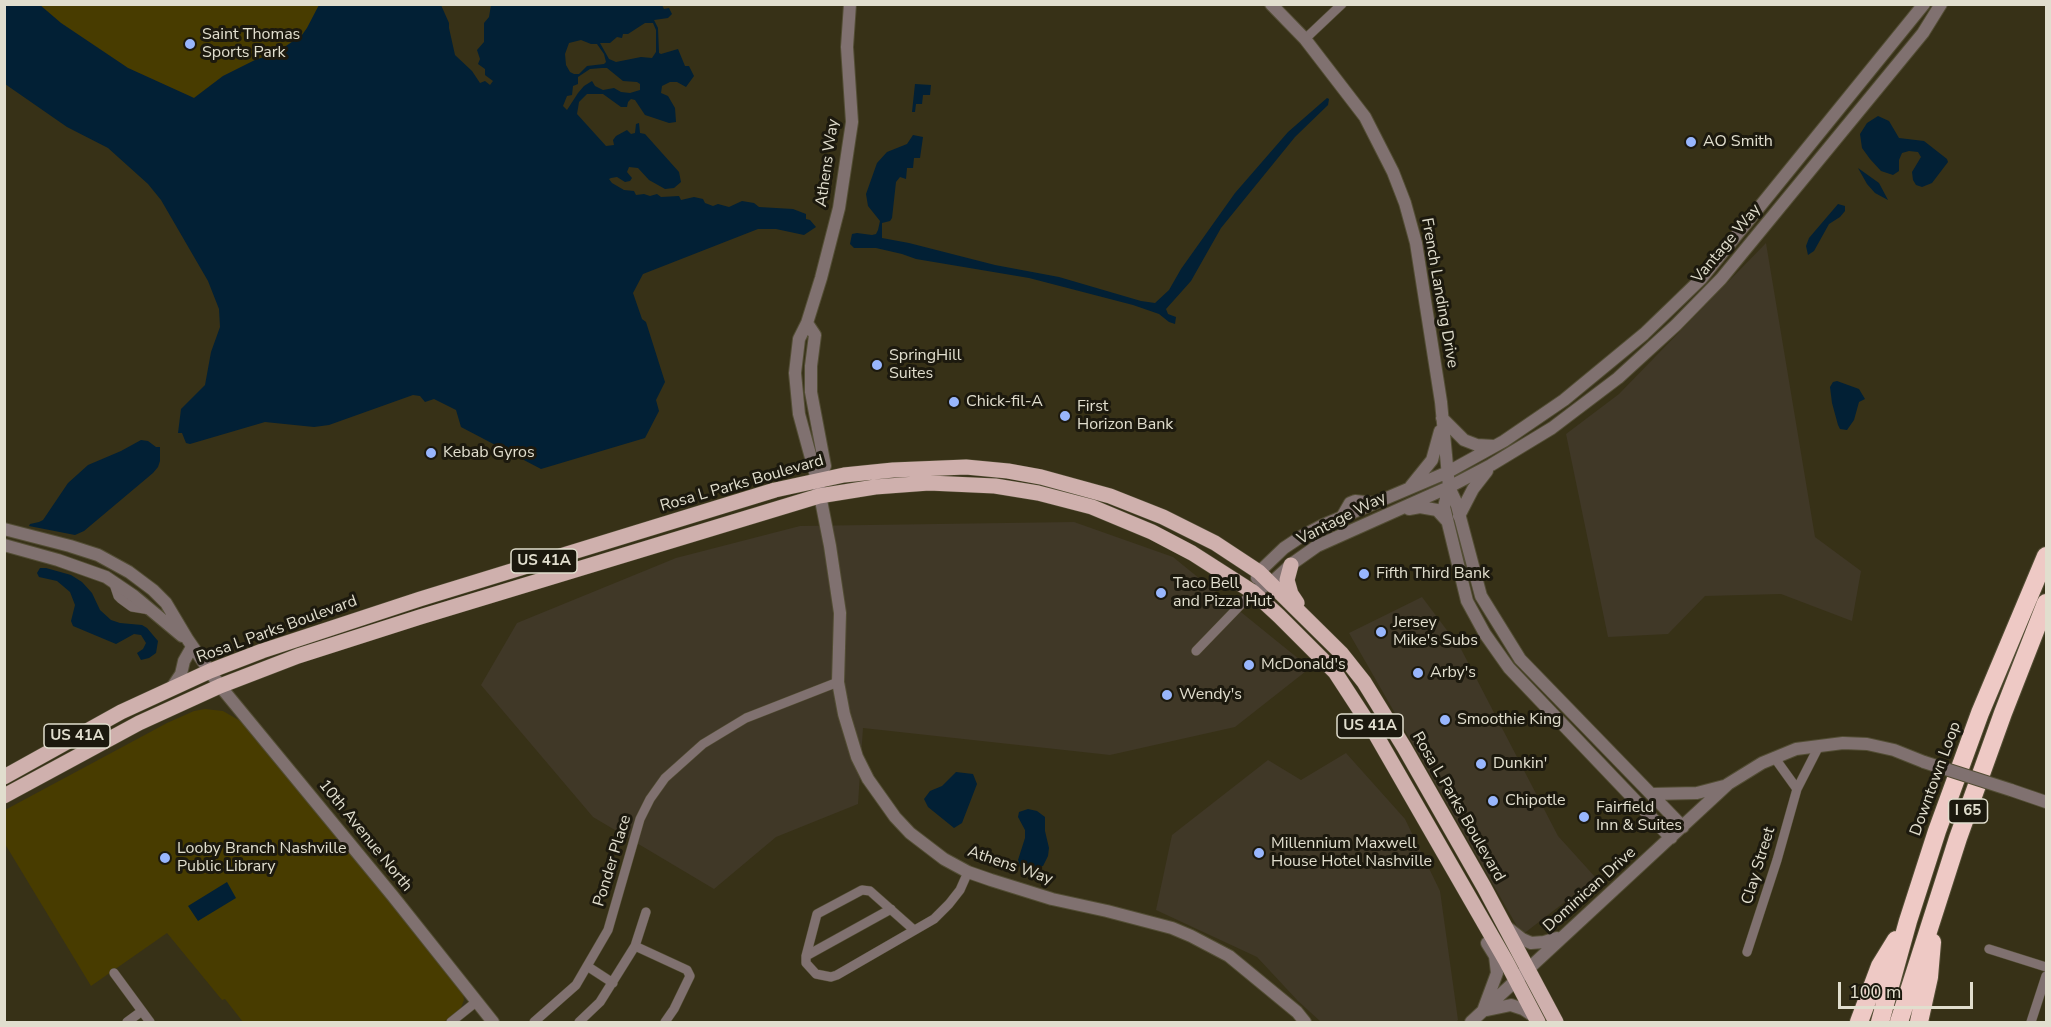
<!DOCTYPE html>
<style>
body{margin:0}
#map{position:relative;width:2051px;height:1027px;overflow:hidden;background:#373117;font-family:"Nunito Sans",sans-serif}
canvas{display:block}
.frame{position:absolute;inset:0;border:6px solid #e1dece;pointer-events:none}
.scale{position:absolute;left:1838px;top:982px;width:135px;height:27px;box-sizing:border-box;border:3px solid #e1dece;border-top:0;padding-left:8px;font-size:18px;line-height:21px;white-space:nowrap;color:#e1dece;-webkit-text-stroke:4px #1c190e;paint-order:stroke}
</style>
<div id="map">
<canvas width="2051" height="1027"></canvas>
<div class="frame"></div>
<div class="scale">100 m</div>
</div>
<script>
const g = document.querySelector('canvas').getContext('2d');
g.lineJoin = 'round';
function fill(path, color) { g.fillStyle = color; g.fill(path, 'evenodd'); }
const toPath = rows => new Path2D(rows.map(r => 'M' + r).join(''));
function stroke(path, color, width, dash) { g.strokeStyle = color; g.lineWidth = width; g.lineCap = dash ? 'butt' : 'round'; g.setLineDash(dash || []); g.stroke(path); }
function write(font, color, halo, rows, align = 'center') {
  g.font = font + ' "Nunito Sans",sans-serif'; g.lineWidth = 6; g.setLineDash([]); g.textBaseline = 'middle'; g.strokeStyle = halo; g.fillStyle = color; for (const [text, x, y, turn = 0] of rows) {
    g.save(); g.translate(x, y); g.rotate((+turn || 0) * Math.PI / 180); g.textAlign = isNaN(turn) ? turn : align; if (halo) g.strokeText(text, 0, 0); g.fillText(text, 0, 0); g.restore();
  }
}
fill(toPath([
 [1766,243,1815,537,1861,571,1852,621,1781,594,1705,596,1668,634,1608,637,1566,434,1619,394],
 [1074,522,1173,557,1310,668,1235,727,1110,755,863,728,858,804,776,837,714,889,593,817,481,685,517,623,676,558,800,526],
 [1422,597,1461,649,1558,836,1596,878,1522,935,1349,633],
 [1346,753,1405,819,1440,891,1458,1020,1456,1022,1321,1022,1298,1001,1257,957,1156,910,1172,835,1268,760,1301,780]
]), '#403827');
fill(toPath([
 [40,5,319,5,307,28,302,35,275,53,255,60,223,76,194,98,128,68,61,23],
 [205,709,223,711,244,723,268,750,463,992,464,1000,461,1008,444,1022,243,1022,225,999,222,1000,167,933,91,986,5,844,5,810,167,723,194,711]
]), '#483c00');
fill(toPath([
 [4,5,40,5,61,23,128,68,194,98,223,76,255,60,276,53,302,35,307,28,319,5,441,5,449,23,449,28,455,55,472,71,480,83,485,81,490,85,493,81,485,75,485,69,478,64,480,59,477,50,484,42,484,23,489,17,491,5,662,5,664,9,669,8,672,14,668,18,654,20,658,28,659,53,661,54,678,49,685,66,689,66,694,76,686,87,677,82,670,82,662,86,661,93,668,96,675,108,676,122,669,123,645,115,635,100,631,99,628,102,627,107,621,107,603,94,587,94,579,102,577,114,606,146,614,145,613,140,616,136,627,130,631,134,635,133,636,124,639,123,640,133,645,134,679,172,681,182,674,188,665,189,649,180,638,168,629,167,627,172,632,178,630,181,625,182,617,177,611,178,609,179,612,183,624,190,634,191,636,195,644,194,650,196,657,194,661,197,679,196,681,200,694,197,703,199,705,203,713,206,718,204,729,207,742,201,754,203,759,207,793,209,806,214,806,219,810,220,816,227,804,235,776,229,758,229,643,274,633,293,642,319,646,322,665,382,656,400,659,411,645,438,541,469,461,427,456,410,434,399,425,402,420,396,413,395,329,425,314,427,265,422,190,444,186,443,182,433,178,433,181,409,205,385,211,352,220,327,219,309,208,281,161,200,148,184,108,148,67,127,5,84],
 [645,23,653,23,656,30,656,52,652,58,641,57,616,62,609,59,600,43,610,43,617,37,622,38,623,34,628,34],
 [581,40,591,44,597,44,604,54,606,62,604,64,587,66,579,74,574,74,570,72,566,65,565,54,569,43],
 [602,68,607,68,623,81,637,82,640,84,640,90,630,93,621,92,614,88,603,90,595,86,592,81,584,86,578,93,567,110,563,106,567,96,572,95,573,86,578,84,578,77,590,69],
 [915,84,931,85,930,95,923,95,922,104,916,104,915,112,912,112],
 [1327,98,1329,99,1328,105,1295,137,1221,228,1191,281,1166,309,1168,314,1176,317,1175,324,1169,322,1159,314,1133,305,1029,278,916,259,902,254,876,248,854,248,850,244,852,234,857,233,872,235,876,234,878,230,880,221,868,206,866,194,877,163,887,152,907,144,913,135,923,137,920,158,914,158,913,168,907,168,906,179,900,177,896,182,892,218,890,221,882,223,882,238,909,243,995,265,1059,277,1141,301,1155,303,1169,290,1181,269,1235,193,1288,132],
 [1878,116,1889,121,1899,138,1924,141,1947,159,1948,162,1932,183,1922,187,1916,185,1913,180,1912,172,1921,157,1918,152,1909,151,1902,153,1899,160,1899,171,1893,175,1881,171,1870,159,1862,148,1860,134,1867,123],
 [1858,168,1879,183,1888,200,1875,193,1867,184],
 [1838,204,1845,206,1845,211,1840,217,1829,224,1814,251,1808,255,1806,246,1809,238],
 [1837,381,1859,389,1865,399,1859,402,1854,420,1847,430,1840,429,1838,425,1832,403,1830,387,1833,382],
 [141,440,148,441,156,447,160,447,160,461,158,467,153,473,84,531,75,535,29,526,30,524,39,522,43,520,68,483,88,465,121,451],
 [40,568,46,568,71,575,82,582,92,593,100,610,111,620,120,623,142,625,147,628,158,641,156,653,149,658,141,660,137,653,143,649,146,643,141,635,134,634,116,644,73,626,71,621,75,605,70,592,57,581,39,577,37,573],
 [956,772,973,774,977,784,962,823,954,828,928,807,924,799,930,791,942,786],
 [1028,809,1037,811,1045,817,1045,831,1049,848,1048,856,1043,866,1029,870,1021,868,1018,860,1025,838,1025,830,1018,817,1019,812],
 [227,882,236,898,198,921,188,906]
]), '#022035');
const minor = toPath([
 [1305,39,1342,4],
 [113,581,118,596,121,599,132,607,150,610],
 [1196,651,1253,592],
 [1774,757,1797,789],
 [646,912,635,946,687,970,690,976,674,1009,665,1022],
 [914,930,870,891,862,890,817,914,806,956,806,963,816,974,831,977,837,975,934,919,949,904,960,890,968,872],
 [1989,949,2046,967],
 [1747,952,1777,860,1797,789,1819,746],
 [806,956,891,909],
 [587,966,613,983],
 [114,973,150,1022],
 [127,1022,142,1011],
 [451,1022,476,1002],
 [534,1022,576,985,608,930,640,819,650,799,665,778,703,744,746,718,838,682],
 [579,1022,600,1002,635,946],
 [2031,1022,2046,976]
]);
const tertiary = toPath([
 [850,4,847,47,852,122,839,208,821,278,807,323,799,339,795,373,799,414,817,480,830,546,840,613,838,682,844,714,857,757,868,779,895,817,910,833,944,859,968,872,991,880,1052,899,1107,911,1172,928,1191,936,1229,956,1297,1012,1305,1022],
 [1271,4,1305,39,1365,117,1393,172,1405,203,1416,243,1441,402,1449,487,1444,507,1467,601,1485,634,1509,668,1671,838],
 [807,323,815,335,811,366,811,392,825,466,817,480],
 [1442,418,1464,440,1477,445,1494,446],
 [1411,486,1432,460,1440,431],
 [1449,487,1456,502,1481,596,1520,659,1683,827],
 [1409,509,1420,507,1437,510,1447,521],
 [1459,516,1473,489,1487,471],
 [1342,517,1350,503,1355,501,1375,503],
 [4,529,70,546,98,555,129,572,153,590,166,603,188,640,220,686,392,895,493,1022],
 [4,545,58,560,106,577,134,596,182,636],
 [1257,578,1259,572,1284,548,1302,536,1323,525,1448,472,1504,441,1564,400,1644,334,1701,279,1924,4],
 [1253,592,1271,583,1293,563,1317,546,1449,487,1491,465,1552,428,1618,378,1676,325,1721,279,1923,33,1941,4],
 [171,689,181,674,184,661,192,647],
 [2011,790,2046,802],
 [1652,794,1697,793,1724,786],
 [1508,928,1522,939,1531,943,1544,942,1557,938],
 [1484,1008,1497,973,1495,956,1487,943],
 [1487,1010,1511,1005,1523,1009,1535,1017],
 [1471,1022,1728,784,1762,763,1796,749,1843,743,1867,744,1894,750,1924,762]
]);
const primary = toPath([
 [1291,565,1287,580,1291,594,1297,603],
 [4,777,121,712,210,671,262,651,420,599,775,490,844,475,893,470,966,467,1008,471,1041,477,1110,496,1163,517,1215,543,1259,572,1341,653,1364,682,1404,747,1484,887,1556,1022],
 [4,796,139,723,220,686,298,656,420,617,819,496,875,487,929,483,995,486,1038,493,1092,507,1152,532,1192,553,1253,592,1279,616,1335,672,1376,735,1506,961,1538,1022]
]);
const motorway = toPath([
 [1859,1022,1880,966,1896,940],
 [1880,1022,1908,921,1937,831,1980,713,2046,556],
 [1899,1022,1958,838,2003,713,2046,603],
 [1919,1022,1929,977,1932,942]
]);
stroke(minor, '#524d34', 10);
stroke(tertiary, '#524d34', 14);
stroke(primary, '#524d34', 16);
stroke(motorway, '#524d34', 20);
stroke(minor, '#807170', 9);
stroke(tertiary, '#807170', 12);
stroke(primary, '#cfb0ad', 15);
stroke(motorway, '#eec9c5', 18);
const tertiaryBridge = toPath([
 [1924,762,2011,790]
]);
stroke(tertiaryBridge, '#524d34', 14, []);
stroke(tertiaryBridge, '#807170', 12);
for (const [x, y, r, color] of [
 [190,44,6,"#98b6fd"],
 [1691,142,6,"#98b6fd"],
 [877,365,6,"#98b6fd"],
 [954,402,6,"#98b6fd"],
 [1065,416,6,"#98b6fd"],
 [431,453,6,"#98b6fd"],
 [1364,574,6,"#98b6fd"],
 [1161,593,6,"#98b6fd"],
 [1381,632,6,"#98b6fd"],
 [1249,665,6,"#98b6fd"],
 [1418,673,6,"#98b6fd"],
 [1167,695,6,"#98b6fd"],
 [1445,720,6,"#98b6fd"],
 [1481,764,6,"#98b6fd"],
 [1493,801,6,"#98b6fd"],
 [1584,817,6,"#98b6fd"],
 [1259,853,6,"#98b6fd"],
 [165,858,6,"#98b6fd"]
]) { const dot = new Path2D(); dot.arc(x, y, r, 0, 2 * Math.PI); g.fillStyle = color; g.fill(dot); stroke(dot, '#1c190e', 2); }
for (const [x, y, w] of [
 [544,561,66],
 [1370,726,66],
 [77,736,66],
 [1968,811,39]
]) { const box = new Path2D(); box.roundRect(x - w / 2, y - 12, w, 24, 4.5); g.fillStyle = '#1c190e'; g.fill(box); stroke(box, '#e1dece', 1.5); }
write('bold 15px', '#e1dece', null, [
 ["US 41A",544,561],
 ["US 41A",1370,726],
 ["US 41A",77,736],
 ["I 65",1968,811]
]);
write('16px', '#e1dece', '#1c190e', [
 ["Saint Thomas",202,35],
 ["Sports Park",202,53],
 ["AO Smith",1703,142],
 ["SpringHill",889,356],
 ["Suites",889,374],
 ["Chick-fil-A",966,402],
 ["First",1077,407],
 ["Horizon Bank",1077,425],
 ["Kebab Gyros",443,453],
 ["Fifth Third Bank",1376,574],
 ["Taco Bell",1173,584],
 ["and Pizza Hut",1173,602],
 ["Jersey",1393,623],
 ["Mike's Subs",1393,641],
 ["McDonald's",1261,665],
 ["Arby's",1430,673],
 ["Wendy's",1179,695],
 ["Smoothie King",1457,720],
 ["Dunkin'",1493,764],
 ["Chipotle",1505,801],
 ["Fairfield",1596,808],
 ["Inn & Suites",1596,826],
 ["Millennium Maxwell",1271,844],
 ["House Hotel Nashville",1271,862],
 ["Looby Branch Nashville",177,849],
 ["Public Library",177,867]
], 'left');
write('16px', '#e1dece', '#1c190e', [
 ["Athens Way",828,163,-82],
 ["Vantage Way",1727,244,-50],
 ["French Landing Drive",1439,293,80],
 ["Rosa L Parks Boulevard",742,484,-16],
 ["Vantage Way",1342,519,-27],
 ["Rosa L Parks Boulevard",277,630,-20],
 ["Downtown Loop",1936,779,-70],
 ["Rosa L Parks Boulevard",1458,807,60],
 ["10th Avenue North",365,836,51],
 ["Ponder Place",613,861,-73],
 ["Athens Way",1010,866,19],
 ["Clay Street",1759,866,-73],
 ["Dominican Drive",1590,890,-42]
]);
</script>
